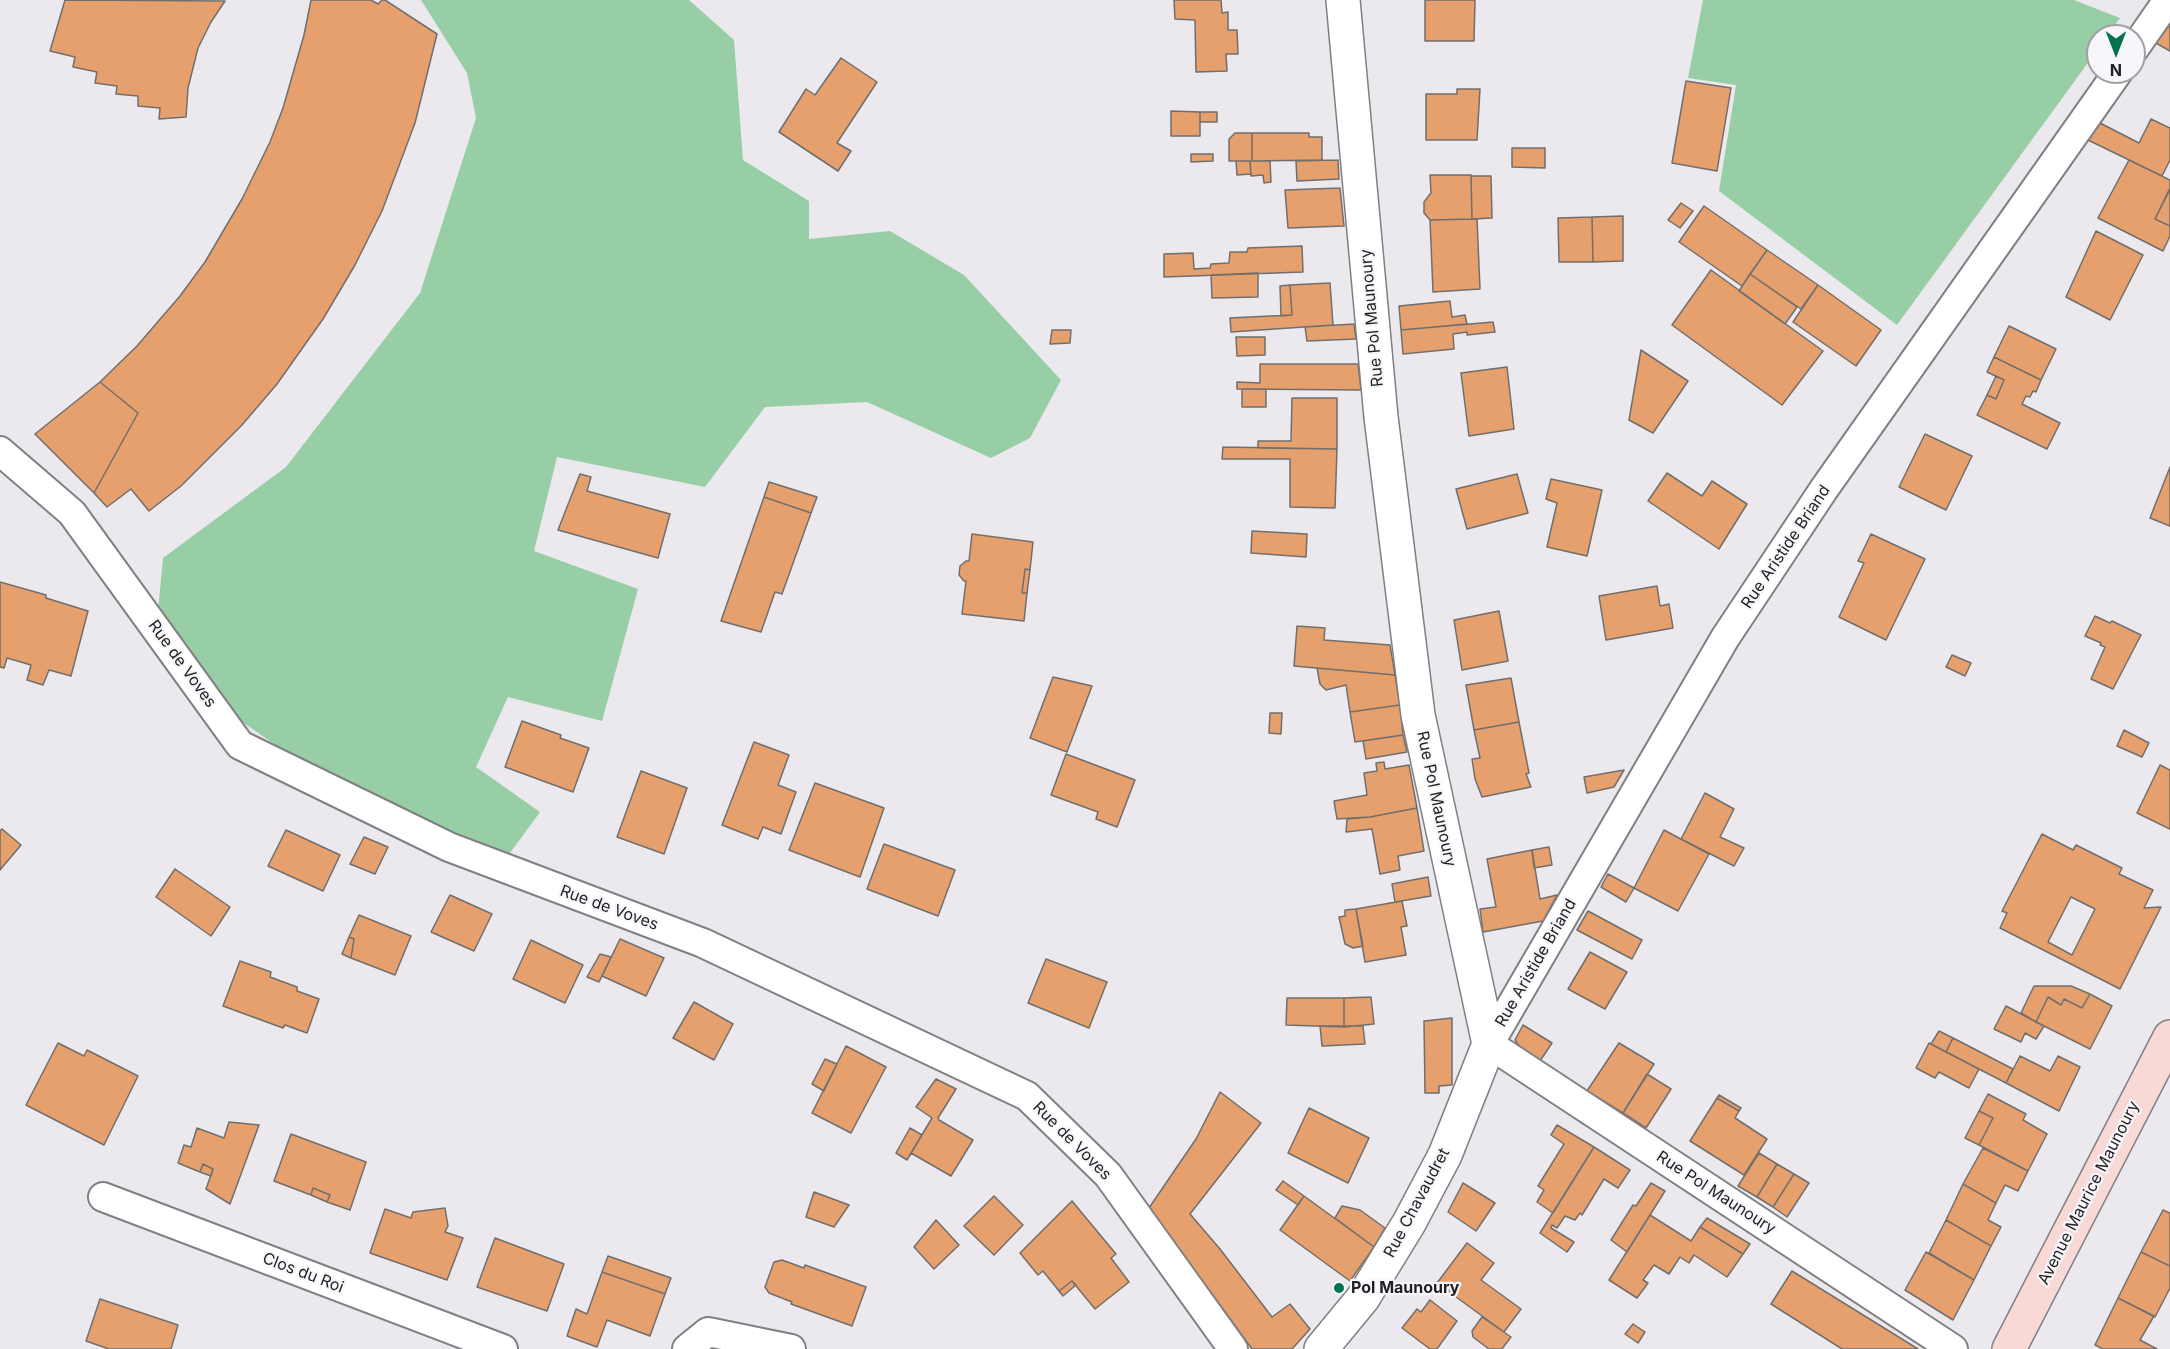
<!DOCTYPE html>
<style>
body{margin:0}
#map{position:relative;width:2170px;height:1349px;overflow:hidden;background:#ebe9ed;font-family:Inter,sans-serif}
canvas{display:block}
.north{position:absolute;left:2086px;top:24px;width:60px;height:60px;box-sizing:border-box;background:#f8f6fa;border:2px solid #a2a0a3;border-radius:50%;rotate:180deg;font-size:16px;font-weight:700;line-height:24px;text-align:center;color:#201f21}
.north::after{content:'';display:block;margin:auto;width:21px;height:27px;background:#00724c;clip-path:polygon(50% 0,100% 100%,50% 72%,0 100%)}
</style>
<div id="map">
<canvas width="2170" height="1349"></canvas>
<div class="north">N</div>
</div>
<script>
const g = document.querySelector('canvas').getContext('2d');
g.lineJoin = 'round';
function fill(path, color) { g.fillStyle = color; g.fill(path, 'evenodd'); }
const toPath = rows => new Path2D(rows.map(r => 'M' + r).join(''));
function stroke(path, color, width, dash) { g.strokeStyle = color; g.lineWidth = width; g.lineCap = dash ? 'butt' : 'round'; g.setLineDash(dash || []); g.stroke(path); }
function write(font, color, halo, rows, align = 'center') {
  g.font = font + ' Inter,sans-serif'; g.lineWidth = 4.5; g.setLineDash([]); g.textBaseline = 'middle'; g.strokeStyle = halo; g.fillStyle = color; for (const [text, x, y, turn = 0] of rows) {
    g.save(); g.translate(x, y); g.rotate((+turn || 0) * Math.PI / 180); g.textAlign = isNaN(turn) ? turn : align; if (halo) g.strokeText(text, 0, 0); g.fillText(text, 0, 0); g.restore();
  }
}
fill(toPath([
 [421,0,689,0,734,40,743,160,809,201,809,239,890,231,964,275,1061,380,1030,438,991,458,867,402,765,407,705,487,557,457,534,551,638,589,602,721,508,697,476,767,540,812,507,857,297,760,241,721,158,611,163,558,286,467,420,293,476,118,467,73],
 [1703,0,2074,0,2120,18,2107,36,2098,36,2098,49,1897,325,1719,191,1736,85,1688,78]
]), '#97cea6');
const building = toPath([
 [65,0,225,1,211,22,198,48,188,88,186,117,159,119,160,108,138,106,138,96,116,94,117,86,95,83,97,72,73,67,75,57,50,51,65,0],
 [311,0,371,0,378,4,382,0,385,0,437,34,415,123,382,211,355,265,323,319,277,384,242,425,181,486,149,511,131,489,107,507,94,493,138,413,100,382,137,346,180,296,205,262,242,199,270,142,283,108,304,35,311,0],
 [1174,0,1221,0,1222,13,1228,12,1228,30,1237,30,1238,54,1226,54,1227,71,1196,72,1195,20,1175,19,1174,0],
 [1425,0,1475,0,1474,41,1425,41,1425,0],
 [2168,26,2170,27,2170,51,2156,43,2168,26],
 [841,58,877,82,837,143,851,151,838,171,779,132,806,89,815,95,841,58],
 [1686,81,1731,88,1717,171,1672,163,1686,81],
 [1457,89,1480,89,1477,140,1426,140,1426,94,1457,94,1457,89],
 [1171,111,1200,112,1200,136,1171,136,1171,111],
 [1200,112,1217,112,1217,122,1200,122,1200,112],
 [2151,119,2170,128,2170,160,2162,176,2088,140,2100,123,2139,143,2151,119],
 [1235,133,1252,133,1252,161,1229,161,1229,139,1235,133],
 [1252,133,1309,133,1309,137,1322,137,1322,160,1252,161,1252,133],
 [1512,148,1545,148,1545,168,1512,167,1512,148],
 [1191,154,1213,154,1213,161,1191,162,1191,154],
 [1338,160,1339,179,1297,181,1296,161,1338,160],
 [2129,160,2170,180,2170,189,2155,219,2170,226,2170,236,2163,251,2098,218,2129,160],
 [1236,161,1250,161,1251,174,1237,175,1236,161],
 [1250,161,1270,161,1271,182,1264,183,1263,175,1251,176,1250,161],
 [1430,175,1471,175,1472,219,1430,220,1424,213,1424,202,1431,193,1430,175],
 [1471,176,1491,176,1492,218,1472,219,1471,176],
 [1340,188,1344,226,1288,228,1285,190,1340,188],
 [2169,190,2170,191,2170,226,2155,219,2169,190],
 [1681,203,1693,211,1680,228,1668,220,1681,203],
 [1704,206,1767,250,1742,286,1679,242,1704,206],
 [1623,216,1623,261,1593,262,1592,217,1623,216],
 [1592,217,1593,262,1559,262,1558,218,1592,217],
 [1477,219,1480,289,1433,292,1430,220,1477,219],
 [2096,231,2143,255,2110,320,2066,297,2096,231],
 [1302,246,1303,272,1164,277,1164,254,1193,253,1194,269,1210,268,1211,264,1229,263,1230,252,1247,252,1248,248,1302,246],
 [1767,250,1818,285,1801,309,1750,274,1767,250],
 [1711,270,1823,351,1782,405,1672,325,1711,270],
 [1258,273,1258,297,1212,298,1211,275,1258,273],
 [1750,274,1797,307,1785,324,1739,291,1750,274],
 [1330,283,1333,325,1231,332,1230,318,1292,315,1290,285,1330,283],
 [1290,285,1292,315,1281,316,1280,286,1290,285],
 [1818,285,1881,330,1856,366,1793,322,1818,285],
 [1450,301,1452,317,1465,315,1467,324,1401,330,1399,306,1450,301],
 [1493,322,1495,332,1467,335,1467,332,1453,334,1454,349,1403,354,1401,330,1493,322],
 [1354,324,1356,339,1307,341,1305,327,1354,324],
 [2009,326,2056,349,2041,380,1994,357,2009,326],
 [1052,330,1071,330,1070,343,1050,344,1052,330],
 [1236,337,1265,337,1265,355,1237,356,1236,337],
 [1641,350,1688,381,1653,433,1629,420,1641,350],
 [1994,357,2041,380,2036,392,2033,391,2030,397,2026,396,2022,404,2060,423,2047,449,1977,415,1987,395,1996,399,2004,380,1987,372,1994,357],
 [1260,364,1358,364,1361,390,1237,389,1237,382,1260,383,1260,364],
 [1507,367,1514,429,1469,436,1461,373,1507,367],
 [1996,376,2004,380,1996,399,1987,395,1996,376],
 [100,382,138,413,94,493,35,434,100,382],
 [1242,389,1266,389,1266,407,1242,407,1242,389],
 [1292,398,1337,398,1337,449,1258,448,1258,441,1291,441,1292,398],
 [1925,434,1972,456,1946,510,1899,487,1925,434],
 [1223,447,1337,449,1335,508,1290,507,1290,459,1222,459,1223,447],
 [2170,467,2170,526,2150,518,2170,467],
 [1667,473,1702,496,1712,481,1747,504,1719,549,1648,501,1667,473],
 [580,474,591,477,587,491,670,514,658,558,558,530,580,474],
 [1517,474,1528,513,1467,529,1456,489,1517,474],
 [1551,479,1602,490,1587,556,1547,547,1557,503,1546,499,1551,479],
 [769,482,817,497,811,513,764,497,769,482],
 [764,497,811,513,782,594,775,592,761,632,721,621,764,497],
 [1252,531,1307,534,1306,557,1251,553,1252,531],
 [972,534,1033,542,1030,570,1025,569,1022,593,1027,593,1024,621,962,614,966,581,964,581,959,575,960,566,966,561,969,561,972,534],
 [1871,534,1925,559,1886,640,1839,617,1864,563,1858,561,1871,534],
 [1025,569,1030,570,1027,593,1022,593,1025,569],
 [0,582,46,595,46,598,88,611,71,676,49,670,43,685,27,680,31,665,7,658,4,668,0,667,0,582],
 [1657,586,1660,606,1669,604,1673,628,1606,640,1599,596,1657,586],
 [1499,611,1508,661,1462,670,1454,620,1499,611],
 [2095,616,2110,623,2112,621,2141,635,2113,689,2091,679,2105,647,2100,645,2101,643,2085,636,2095,616],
 [1297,626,1325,628,1324,640,1390,645,1395,675,1294,666,1297,626],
 [1952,655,1971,663,1965,676,1946,667,1952,655],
 [1317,668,1395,675,1400,705,1350,712,1346,685,1326,690,1320,684,1317,668],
 [1053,677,1092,686,1067,752,1030,738,1053,677],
 [1511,678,1519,722,1474,730,1466,685,1511,678],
 [1400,705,1403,735,1355,742,1350,712,1400,705],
 [1270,713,1282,713,1281,734,1269,733,1270,713],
 [522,721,561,735,560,738,589,748,573,792,505,767,522,721],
 [1519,722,1529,773,1526,774,1531,787,1482,797,1475,779,1472,759,1480,758,1474,730,1519,722],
 [2124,730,2149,743,2142,757,2117,746,2124,730],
 [1403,735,1407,752,1366,759,1363,741,1403,735],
 [754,742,789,755,778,785,796,792,781,834,763,827,758,839,722,825,754,742],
 [1066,754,1135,780,1117,827,1096,819,1098,812,1051,795,1066,754],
 [1384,762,1385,769,1409,765,1417,808,1370,817,1337,819,1334,801,1367,795,1364,773,1377,771,1376,763,1384,762],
 [2160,765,2170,770,2170,829,2137,813,2160,765],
 [1624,770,1614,787,1587,793,1584,777,1624,770],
 [641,771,687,788,664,854,617,837,641,771],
 [815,783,884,808,860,877,789,850,815,783],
 [1705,793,1734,809,1720,837,1744,848,1734,866,1681,839,1705,793],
 [1417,808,1424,851,1398,856,1400,870,1380,874,1372,829,1346,832,1347,819,1370,817,1417,808],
 [2,829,21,845,0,870,0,831,2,829],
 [286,830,340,855,323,891,268,866,286,830],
 [1664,830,1709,854,1678,911,1634,888,1664,830],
 [2042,834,2073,850,2076,845,2122,868,2119,874,2153,890,2144,908,2161,907,2120,989,2000,928,2007,913,2002,911,2042,834],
 [2071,897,2095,909,2072,955,2048,942,2071,897],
 [364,837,388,847,375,874,350,864,364,837],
 [884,844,955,870,938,916,867,889,884,844],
 [1549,847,1552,865,1534,868,1532,850,1549,847],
 [1532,850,1540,899,1557,895,1543,921,1483,932,1480,909,1496,907,1487,859,1532,850],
 [175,869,230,907,211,936,156,897,175,869],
 [1608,874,1634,888,1626,902,1601,887,1608,874],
 [1428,877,1431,896,1395,902,1392,884,1428,877],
 [450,895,492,914,474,951,431,932,450,895],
 [1402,901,1407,926,1401,927,1406,955,1365,962,1356,909,1402,901],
 [1356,909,1363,946,1353,948,1345,944,1339,917,1345,916,1345,910,1356,909],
 [1588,911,1642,940,1632,959,1577,930,1588,911],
 [359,915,411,936,395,975,351,958,354,939,349,937,359,915],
 [349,937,354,939,351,958,342,954,349,937],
 [620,939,664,958,646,996,602,976,620,939],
 [531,940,583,965,565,1003,513,979,531,940],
 [1590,952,1627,972,1605,1009,1568,989,1590,952],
 [600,954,611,957,599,982,587,977,600,954],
 [1046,959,1107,982,1089,1028,1028,1003,1046,959],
 [240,961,271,972,270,977,297,987,297,991,319,999,307,1033,285,1025,283,1028,223,1006,240,961],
 [2034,986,2071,986,2090,994,2082,1008,2064,999,2061,1005,2048,997,2036,1022,2021,1013,2034,986],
 [2090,994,2112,1006,2090,1049,2036,1022,2048,997,2061,1005,2064,999,2082,1008,2090,994],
 [1371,997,1374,1024,1344,1027,1344,998,1371,997],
 [1287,998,1344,998,1344,1027,1286,1025,1287,998],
 [694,1002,733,1024,714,1060,673,1038,694,1002],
 [2006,1006,2044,1026,2036,1039,2025,1033,2021,1042,1994,1029,2006,1006],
 [1452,1018,1452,1085,1439,1086,1439,1093,1425,1093,1424,1021,1452,1018],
 [1523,1025,1552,1043,1540,1061,1522,1050,1515,1040,1523,1025],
 [1320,1026,1363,1026,1365,1044,1322,1046,1320,1026],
 [1939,1031,1953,1038,1946,1052,1931,1044,1939,1031],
 [1953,1038,2013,1069,2006,1083,1946,1052,1953,1038],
 [58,1043,84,1056,87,1050,138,1076,104,1145,26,1105,58,1043],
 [1619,1043,1654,1064,1623,1113,1587,1091,1619,1043],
 [1929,1043,1979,1069,1969,1088,1939,1072,1935,1078,1916,1068,1929,1043],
 [846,1046,886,1067,851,1133,812,1113,846,1046],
 [2020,1056,2050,1071,2058,1056,2080,1067,2059,1111,2006,1083,2020,1056],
 [825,1059,837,1064,824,1091,812,1084,825,1059],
 [1647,1074,1671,1089,1646,1128,1623,1113,1647,1074],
 [936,1079,956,1089,938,1118,939,1120,973,1140,951,1176,911,1153,932,1118,916,1107,936,1079],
 [1220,1092,1261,1123,1190,1214,1220,1249,1272,1317,1290,1304,1310,1329,1292,1349,1252,1349,1149,1208,1196,1139,1220,1092],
 [1988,1094,2026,1114,2023,1120,2047,1134,2028,1171,1979,1145,1993,1118,1979,1111,1988,1094],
 [1719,1095,1741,1108,1739,1111,1717,1098,1719,1095],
 [1717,1098,1739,1111,1735,1118,1767,1139,1744,1175,1690,1141,1717,1098],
 [1309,1108,1369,1138,1348,1183,1288,1153,1309,1108],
 [1979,1111,1993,1118,1979,1145,1965,1138,1979,1111],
 [229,1122,259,1125,230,1204,206,1189,213,1169,203,1164,200,1172,178,1163,184,1145,191,1147,197,1128,224,1138,229,1122],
 [1557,1125,1594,1147,1553,1213,1537,1202,1544,1190,1538,1186,1564,1144,1551,1135,1557,1125],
 [910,1128,922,1135,907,1160,896,1153,910,1128],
 [291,1134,366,1162,350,1210,327,1202,330,1195,313,1188,311,1195,274,1181,291,1134],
 [1594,1147,1630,1170,1618,1188,1604,1179,1582,1215,1580,1213,1575,1220,1565,1216,1557,1228,1552,1225,1551,1228,1574,1242,1567,1252,1540,1233,1594,1147],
 [1983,1148,2028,1171,2018,1191,2005,1185,1996,1203,1963,1184,1983,1148],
 [1759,1153,1777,1164,1757,1197,1738,1186,1759,1153],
 [203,1164,213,1169,211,1176,200,1172,203,1164],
 [1777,1164,1794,1174,1773,1207,1757,1197,1777,1164],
 [1794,1174,1809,1183,1787,1217,1773,1207,1794,1174],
 [1283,1181,1304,1196,1298,1205,1276,1190,1283,1181],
 [1463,1183,1495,1203,1476,1231,1448,1212,1463,1183],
 [1651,1183,1665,1191,1627,1252,1611,1240,1633,1205,1636,1206,1651,1183],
 [1963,1184,1996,1203,1988,1220,2001,1227,1991,1246,1946,1220,1963,1184],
 [313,1188,330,1195,327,1202,311,1195,313,1188],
 [814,1192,849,1205,834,1227,806,1217,814,1192],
 [994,1196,1023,1225,994,1255,964,1226,994,1196],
 [1304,1196,1374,1247,1350,1281,1280,1230,1304,1196],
 [1072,1201,1116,1254,1111,1258,1129,1282,1095,1309,1072,1281,1059,1291,1043,1271,1038,1275,1020,1253,1072,1201],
 [1342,1206,1360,1210,1385,1228,1374,1247,1335,1218,1342,1206],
 [445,1208,448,1226,445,1232,463,1238,447,1280,370,1253,385,1209,411,1218,413,1212,445,1208],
 [2163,1210,2170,1213,2170,1266,2141,1252,2163,1210],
 [1650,1215,1691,1241,1700,1227,1743,1254,1727,1277,1694,1255,1689,1263,1680,1257,1669,1274,1654,1265,1643,1280,1648,1283,1637,1298,1609,1280,1650,1215],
 [1707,1218,1750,1244,1743,1254,1700,1227,1707,1218],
 [936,1220,959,1245,934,1269,914,1247,936,1220],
 [1946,1220,1991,1246,1974,1280,1929,1253,1946,1220],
 [495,1238,564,1264,547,1311,477,1287,495,1238],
 [1467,1243,1494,1263,1481,1280,1521,1309,1504,1332,1437,1283,1467,1243],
 [1926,1252,1974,1280,1953,1320,1905,1290,1926,1252],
 [2141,1252,2170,1266,2170,1288,2155,1317,2118,1298,2141,1252],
 [608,1256,671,1278,665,1294,602,1272,608,1256],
 [782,1260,804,1268,805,1265,866,1287,852,1326,791,1304,792,1302,769,1293,765,1287,774,1262,782,1260],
 [1792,1271,1918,1349,1842,1349,1771,1304,1792,1271],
 [602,1272,665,1294,650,1336,607,1320,597,1347,567,1336,576,1309,587,1314,602,1272],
 [1072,1281,1076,1285,1063,1296,1059,1291,1072,1281],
 [2118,1298,2154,1316,2140,1340,2157,1349,2103,1349,2095,1345,2118,1298],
 [100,1299,178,1325,171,1349,109,1349,86,1341,100,1299],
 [1430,1300,1457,1321,1437,1349,1430,1349,1402,1328,1417,1309,1421,1312,1430,1300],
 [1482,1317,1511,1337,1502,1349,1489,1349,1473,1337,1472,1331,1482,1317],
 [1633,1324,1645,1332,1638,1343,1625,1334,1633,1324]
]);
fill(building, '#e5a06d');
stroke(building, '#726e6c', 1.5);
const minor = toPath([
 [2134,49,2168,0],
 [0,451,72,513,240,745,449,847,703,943,1027,1096,1108,1175,1233,1349],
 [103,1197,503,1349],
 [687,1349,708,1332,791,1349],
 [1953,1349,1489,1044,1725,638,1824,489,2118,72]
]);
const tertiary = toPath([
 [1321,1349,1363,1298,1409,1223,1445,1155,1489,1044,1418,715,1381,417,1343,0]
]);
const secondary = toPath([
 [2009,1349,2170,1037]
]);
stroke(minor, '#817f83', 32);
stroke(tertiary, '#817f83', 36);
stroke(secondary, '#817f83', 36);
stroke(minor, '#fff', 28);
stroke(tertiary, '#fff', 33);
stroke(secondary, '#f8d9d6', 33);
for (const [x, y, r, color] of [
 [1339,1288,6,"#00724c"]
]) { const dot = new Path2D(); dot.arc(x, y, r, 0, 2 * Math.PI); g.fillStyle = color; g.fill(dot); stroke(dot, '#f8f6fa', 2); }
write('16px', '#201f21', '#f8f6fa', [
 ["Rue Pol Maunoury",1372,318,-95],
 ["Rue Aristide Briand",1786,547,-56],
 ["Rue de Voves",182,664,54],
 ["Rue Pol Maunoury",1436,799,78],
 ["Rue de Voves",609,908,20],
 ["Rue Aristide Briand",1536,963,-60],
 ["Rue de Voves",1072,1141,45],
 ["Rue Pol Maunoury",1716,1193,33],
 ["Avenue Maurice Maunoury",2089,1193,-63],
 ["Rue Chavaudret",1417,1203,-62],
 ["Clos du Roi",303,1273,21]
]);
write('bold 16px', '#201f21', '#f8f6fa', [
 ["Pol Maunoury",1351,1288]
], 'left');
</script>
